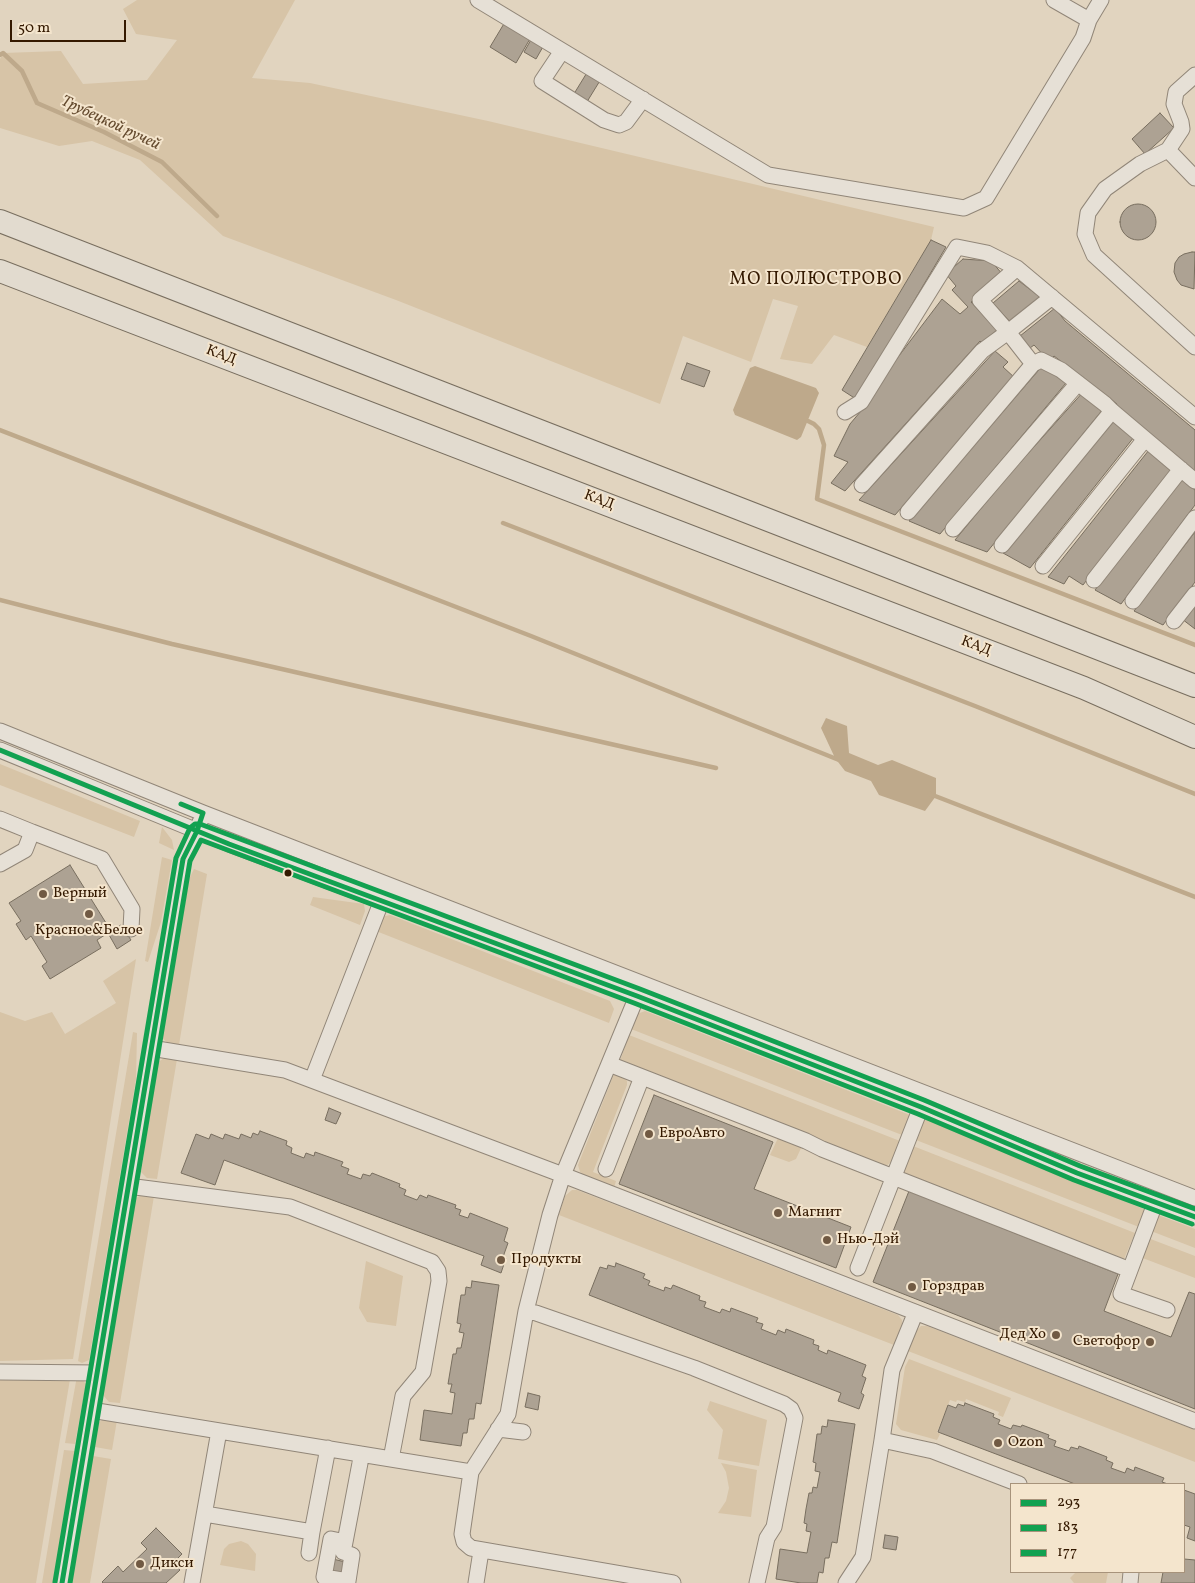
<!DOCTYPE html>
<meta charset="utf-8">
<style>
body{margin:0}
#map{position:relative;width:1195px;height:1583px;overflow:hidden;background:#e1d4bf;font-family:Vollkorn,serif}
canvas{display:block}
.legend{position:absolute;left:1010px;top:1483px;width:175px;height:90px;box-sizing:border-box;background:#f4e5cd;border:1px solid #a7937b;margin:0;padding:6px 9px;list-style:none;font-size:15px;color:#341900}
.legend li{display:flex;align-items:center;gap:10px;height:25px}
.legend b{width:25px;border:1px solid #a7937b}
.scale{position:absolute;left:10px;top:20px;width:116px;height:22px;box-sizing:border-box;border:2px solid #341900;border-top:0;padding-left:6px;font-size:15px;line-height:18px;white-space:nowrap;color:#341900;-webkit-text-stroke:4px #f4e5cd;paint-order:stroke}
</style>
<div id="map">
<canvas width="1195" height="1583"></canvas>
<ul class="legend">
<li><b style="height:6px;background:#12a151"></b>293</li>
<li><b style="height:6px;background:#12a151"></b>183</li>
<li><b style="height:6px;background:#12a151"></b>177</li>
</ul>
<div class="scale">50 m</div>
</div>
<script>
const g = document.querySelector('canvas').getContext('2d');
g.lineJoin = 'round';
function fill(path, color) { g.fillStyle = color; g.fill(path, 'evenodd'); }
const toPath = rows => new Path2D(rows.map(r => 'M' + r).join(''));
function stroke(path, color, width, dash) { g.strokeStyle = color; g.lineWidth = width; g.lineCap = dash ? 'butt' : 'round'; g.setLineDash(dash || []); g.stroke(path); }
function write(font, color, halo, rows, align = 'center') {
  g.font = font + ' Vollkorn,serif'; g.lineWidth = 4; g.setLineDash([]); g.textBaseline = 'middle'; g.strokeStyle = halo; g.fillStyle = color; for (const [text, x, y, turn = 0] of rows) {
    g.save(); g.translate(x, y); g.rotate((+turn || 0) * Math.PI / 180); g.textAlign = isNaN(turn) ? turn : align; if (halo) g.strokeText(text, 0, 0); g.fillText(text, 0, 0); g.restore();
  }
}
fill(toPath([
 [137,0,295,0,252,78,310,83,488,121,934,227,931,240,867,347,834,335,812,364,780,359,798,306,773,299,751,362,683,336,660,404,396,300,223,236,140,160,92,141,59,146,0,128,0,59,3,53,61,51,83,84,147,80,177,40,136,34,123,9],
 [0,764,140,821,134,837,0,785],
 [162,827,172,840,174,850,159,843],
 [162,857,172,860,161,922,148,962,145,961],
 [194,869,207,874,179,1045,168,1043,162,1038,189,879],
 [313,897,364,904,365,911,360,925,310,905],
 [390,915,610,1001,614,1009,609,1023,376,931,381,917],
 [136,959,73,1359,0,1361,0,1012,25,1021,52,1012,65,1034,116,1003,103,981],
 [645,1011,910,1115,902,1135,631,1029,637,1014],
 [133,1032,137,1033,136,1079,89,1360,82,1363,78,1361],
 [629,1035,900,1141,891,1162,885,1167,620,1061],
 [166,1057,177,1059,157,1179,147,1178,141,1172,158,1062],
 [614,1074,624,1077,627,1081,627,1085,593,1172,616,1181,614,1188,586,1177,580,1172,578,1165],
 [925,1118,1146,1210,1139,1227,916,1140],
 [778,1138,802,1146,796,1159,789,1162,770,1155],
 [913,1146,1135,1233,1124,1259,1122,1261,904,1176,903,1172],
 [572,1190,577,1190,898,1315,902,1320,902,1324,894,1345,559,1215,565,1196],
 [143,1194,154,1196,120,1403,109,1402,103,1395,136,1198],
 [1158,1215,1195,1229,1195,1248,1151,1231],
 [1148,1238,1195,1256,1195,1278,1140,1257],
 [366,1261,403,1276,396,1326,367,1322,359,1308],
 [921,1326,927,1326,1195,1430,1195,1462,908,1351,916,1331],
 [909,1359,1011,1398,1003,1417,998,1415,999,1412,966,1399,965,1402,957,1400,956,1402,950,1400,937,1432,940,1434,937,1440,901,1430,896,1424,905,1367],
 [77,1376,80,1377,86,1384,75,1444,65,1443],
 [70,1379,36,1583,0,1583,0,1380],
 [710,1401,767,1420,759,1466,718,1459,723,1430,707,1410],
 [106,1418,117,1420,112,1450,95,1447,99,1422],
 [64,1450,75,1451,53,1583,42,1583],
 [93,1456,111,1459,90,1583,72,1583],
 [721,1463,757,1470,751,1517,718,1513,726,1501,729,1488,726,1472],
 [241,1541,248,1544,256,1554,255,1571,220,1565,224,1549,229,1544],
 [1076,1572,1108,1572,1106,1583,1074,1583,1070,1578]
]), '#d7c4a7');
fill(toPath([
 [755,366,816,388,819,393,801,437,797,440,735,415,733,410,750,368],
 [826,718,847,726,849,753,878,765,892,760,936,778,936,796,925,811,879,795,871,781,845,771,835,758,821,728]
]), '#bea98b');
stroke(toPath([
 [0,55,3,53,22,71,37,103,104,132,162,162,217,216],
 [808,421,814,424,819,429,824,445,817,499,1195,645],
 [0,430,531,636,839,760],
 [503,523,975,706,1195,794],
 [0,600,172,644,716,768],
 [930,794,1195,897]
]), '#bea98b', 4.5);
const building = toPath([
 [505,22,531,37,516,63,490,47,505,22],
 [532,38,544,45,536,59,524,52,532,38],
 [588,71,601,79,585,105,572,97,588,71],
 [1160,113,1174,128,1145,154,1132,139,1160,113],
 '1120 222a18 18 0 1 1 36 0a18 18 0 1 1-36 0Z',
 [931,240,946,247,856,399,842,390,931,240],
 [1192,252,1195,252,1194,289,1181,285,1177,280,1174,272,1175,263,1179,257,1184,254,1192,252],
 [963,259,991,261,1004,276,971,302,997,330,982,343,980,341,845,491,831,483,848,462,834,456,850,424,866,405,889,369,942,299,960,314,968,307,952,290,956,286,946,274,963,259],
 [1019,281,1040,297,1012,324,993,303,1019,281],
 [1055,308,1065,321,1195,430,1195,476,1114,408,1117,404,1054,356,1049,361,1034,345,1030,348,1020,336,1055,308],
 [995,351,1008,362,1003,367,1015,378,895,515,859,500,995,351],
 [687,363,710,371,704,387,681,379,687,363],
 [1044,364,1066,383,940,534,909,521,1044,364],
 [1084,391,1104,408,987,552,955,540,1007,477,1084,391],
 [1112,419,1134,437,1030,568,1003,553,1112,419],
 [1149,450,1172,469,1083,585,1069,576,1064,584,1048,577,1149,450],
 [1180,478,1195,490,1195,505,1121,604,1095,590,1180,478],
 [1195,532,1195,582,1163,625,1134,611,1195,532],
 [1195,602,1195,629,1182,619,1195,602],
 [70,865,111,931,121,925,131,940,117,949,108,933,97,940,101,948,50,979,42,966,47,962,31,936,26,940,16,924,21,921,9,903,70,865],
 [654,1095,773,1142,754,1189,851,1227,836,1268,619,1184,654,1095],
 [329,1108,341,1113,336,1124,325,1120,329,1108],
 [260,1131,287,1141,286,1145,292,1148,291,1153,304,1158,306,1153,314,1156,315,1152,343,1162,341,1166,349,1169,347,1174,361,1179,363,1174,370,1176,372,1173,400,1184,399,1187,406,1190,404,1195,417,1200,420,1195,427,1198,428,1195,456,1205,455,1208,461,1210,459,1215,468,1218,470,1213,508,1228,504,1241,508,1243,503,1257,506,1258,501,1273,481,1265,484,1256,224,1160,215,1185,181,1173,196,1134,209,1139,211,1134,223,1139,225,1134,239,1139,241,1134,251,1138,253,1133,258,1135,260,1131],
 [909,1191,1118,1274,1104,1311,1171,1337,1189,1292,1195,1294,1195,1409,873,1282,909,1191],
 [616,1263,645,1274,643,1278,650,1281,648,1285,664,1291,665,1287,671,1289,673,1285,700,1296,699,1300,706,1302,704,1307,720,1313,722,1309,730,1312,731,1308,758,1318,756,1322,763,1324,761,1329,776,1335,778,1330,785,1333,786,1329,814,1340,813,1344,819,1346,818,1350,827,1354,828,1350,866,1365,862,1376,866,1378,861,1393,864,1395,859,1409,838,1401,841,1393,589,1295,600,1267,607,1269,608,1265,615,1267,616,1263],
 [472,1281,499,1285,481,1404,476,1403,474,1419,469,1419,467,1433,463,1433,461,1446,420,1440,424,1410,452,1414,455,1393,450,1392,452,1384,448,1384,453,1354,456,1354,457,1348,461,1348,464,1333,459,1332,461,1324,457,1323,459,1308,461,1295,465,1295,466,1287,471,1288,472,1281],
 [528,1393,540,1396,538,1410,525,1407,528,1393],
 [965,1403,994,1414,993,1417,1000,1420,998,1424,1011,1429,1013,1425,1021,1427,1022,1425,1049,1435,1048,1438,1056,1441,1054,1446,1069,1451,1071,1447,1078,1449,1079,1446,1107,1457,1106,1460,1113,1463,1111,1468,1125,1473,1127,1468,1134,1471,1135,1467,1164,1478,1162,1482,1168,1484,1075,1484,938,1432,948,1405,956,1408,958,1404,964,1406,965,1403],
 [828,1420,855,1424,837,1543,832,1542,829,1558,825,1558,823,1573,819,1572,817,1583,801,1583,776,1579,780,1549,807,1553,811,1532,806,1531,807,1524,804,1523,806,1509,809,1493,812,1493,813,1487,817,1488,820,1472,815,1471,816,1463,813,1462,815,1449,817,1434,821,1434,822,1426,827,1427,828,1420],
 [1184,1490,1195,1494,1195,1541,1187,1538,1190,1527,1184,1525,1184,1490],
 [156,1528,182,1554,173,1563,180,1570,166,1583,103,1583,102,1582,118,1566,123,1572,147,1549,141,1543,156,1528],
 [885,1535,898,1537,896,1550,883,1548,885,1535],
 [333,1559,345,1562,342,1573,331,1571,333,1559],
 [1184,1559,1195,1560,1195,1583,1161,1583,1163,1572,1184,1572,1184,1559]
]);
fill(building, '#ada293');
stroke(building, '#786e5f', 1);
const minor = toPath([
 [478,0,768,175,964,208,986,198,1083,38,1089,20,1101,0],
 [1054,0,1089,20],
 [562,51,542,81,604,120,619,125,626,122,643,99],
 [1195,75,1176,92,1174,104,1181,122,1182,129,1168,150,1140,164,1105,189,1088,213,1085,234,1094,255,1195,347],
 [1168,150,1195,178],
 [1017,268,980,300,1008,332,1052,297],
 [845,412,861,402,957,247,987,253,1017,268,1195,417],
 [862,485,982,351,1008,332,1033,364,1041,360,1061,370,1105,404,1112,411,1195,481],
 [908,512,1033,364],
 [953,529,1078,383],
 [1002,545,1112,411],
 [1043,566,1145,439],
 [1094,580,1181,469],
 [1133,601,1195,518],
 [1174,621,1195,594],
 [0,731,203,813,1195,1198],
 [0,750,229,844,637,996,921,1107,1077,1173,1195,1217],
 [0,819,32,832],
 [0,864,25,850,32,832,102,859,132,909,131,929],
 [637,996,563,1175,550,1215,526,1311,536,1313,694,1368,784,1404,791,1409,795,1418,774,1527,767,1538,757,1583],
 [151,1048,285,1070,563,1175,1195,1421],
 [609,1064,806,1141,822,1149,1130,1270],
 [312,1080,382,900],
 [606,1169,642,1077],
 [128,1186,290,1207,432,1262,438,1271,439,1281,423,1372,403,1396,391,1459,471,1472,508,1414,526,1311],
 [1156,1201,1121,1294,1167,1310],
 [858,1268,921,1107],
 [915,1314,892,1370,882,1440,933,1451,1019,1484],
 [0,1372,97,1373],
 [91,1410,391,1459],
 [498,1429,523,1432],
 [471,1472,462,1534,464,1542,471,1548,673,1583],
 [205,1514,312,1532,328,1448],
 [345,1542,331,1539,324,1577,348,1581,352,1555,343,1552,345,1542,360,1463,361,1454],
 [309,1553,312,1532],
 [62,1583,183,859,197,831,200,822],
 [192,1583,219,1431],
 [476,1583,481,1551],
 [846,1583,863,1557,882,1440],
 [1130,1583,1131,1572]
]);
const highway = toPath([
 [0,221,1195,686],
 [0,271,1084,688,1195,737]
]);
stroke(minor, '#918678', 17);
stroke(highway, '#786e5f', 24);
stroke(minor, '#e6e0d6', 15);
stroke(highway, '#e2dbcf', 22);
stroke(toPath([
 [0,750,229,844,637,996,921,1107,1077,1173,1195,1217],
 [62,1583,183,859,197,831,203,813,181,804]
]), '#12a151', 5);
stroke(toPath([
 [70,1583,190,861,201,840,634,1003,918,1114,1074,1180,1192,1224]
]), '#12a151', 5);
stroke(toPath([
 [55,1582,176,858,190,828,195,824,200,824,640,989,924,1100,1080,1166,1195,1209]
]), '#12a151', 5);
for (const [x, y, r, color] of [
 [288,873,4.5,"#341900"],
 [43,894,5,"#715a43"],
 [89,914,5,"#715a43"],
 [649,1134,5,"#715a43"],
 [778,1213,5,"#715a43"],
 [827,1240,5,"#715a43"],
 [501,1260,5,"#715a43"],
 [912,1287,5,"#715a43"],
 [1056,1335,5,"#715a43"],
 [1150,1342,5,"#715a43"],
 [998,1443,5,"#715a43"],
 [140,1564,5,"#715a43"]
]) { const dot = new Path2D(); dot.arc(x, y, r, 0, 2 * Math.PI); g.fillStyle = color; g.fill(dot); stroke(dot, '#f4e5cd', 2); }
write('15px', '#341900', '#f4e5cd', [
 ["КАД",221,356,21],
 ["КАД",599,501,21],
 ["КАД",976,647,21]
]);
write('15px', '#341900', '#f4e5cd', [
 ["Верный",53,894],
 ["Красное&Белое",89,931,"center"],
 ["ЕвроАвто",659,1134],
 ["Магнит",788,1213],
 ["Нью-Дэй",837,1240],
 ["Продукты",511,1260],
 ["Горздрав",922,1287],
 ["Дед Хо",1046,1335,"right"],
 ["Светофор",1140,1342,"right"],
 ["Ozon",1008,1443],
 ["Дикси",150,1564]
], 'left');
write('italic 16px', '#654b2f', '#f4e5cd', [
 ["Трубецкой ручей",110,124,25]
]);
g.letterSpacing = '1px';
write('18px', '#341900', '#f4e5cd', [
 ["МО ПОЛЮСТРОВО",816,281]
]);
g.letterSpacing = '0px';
</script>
